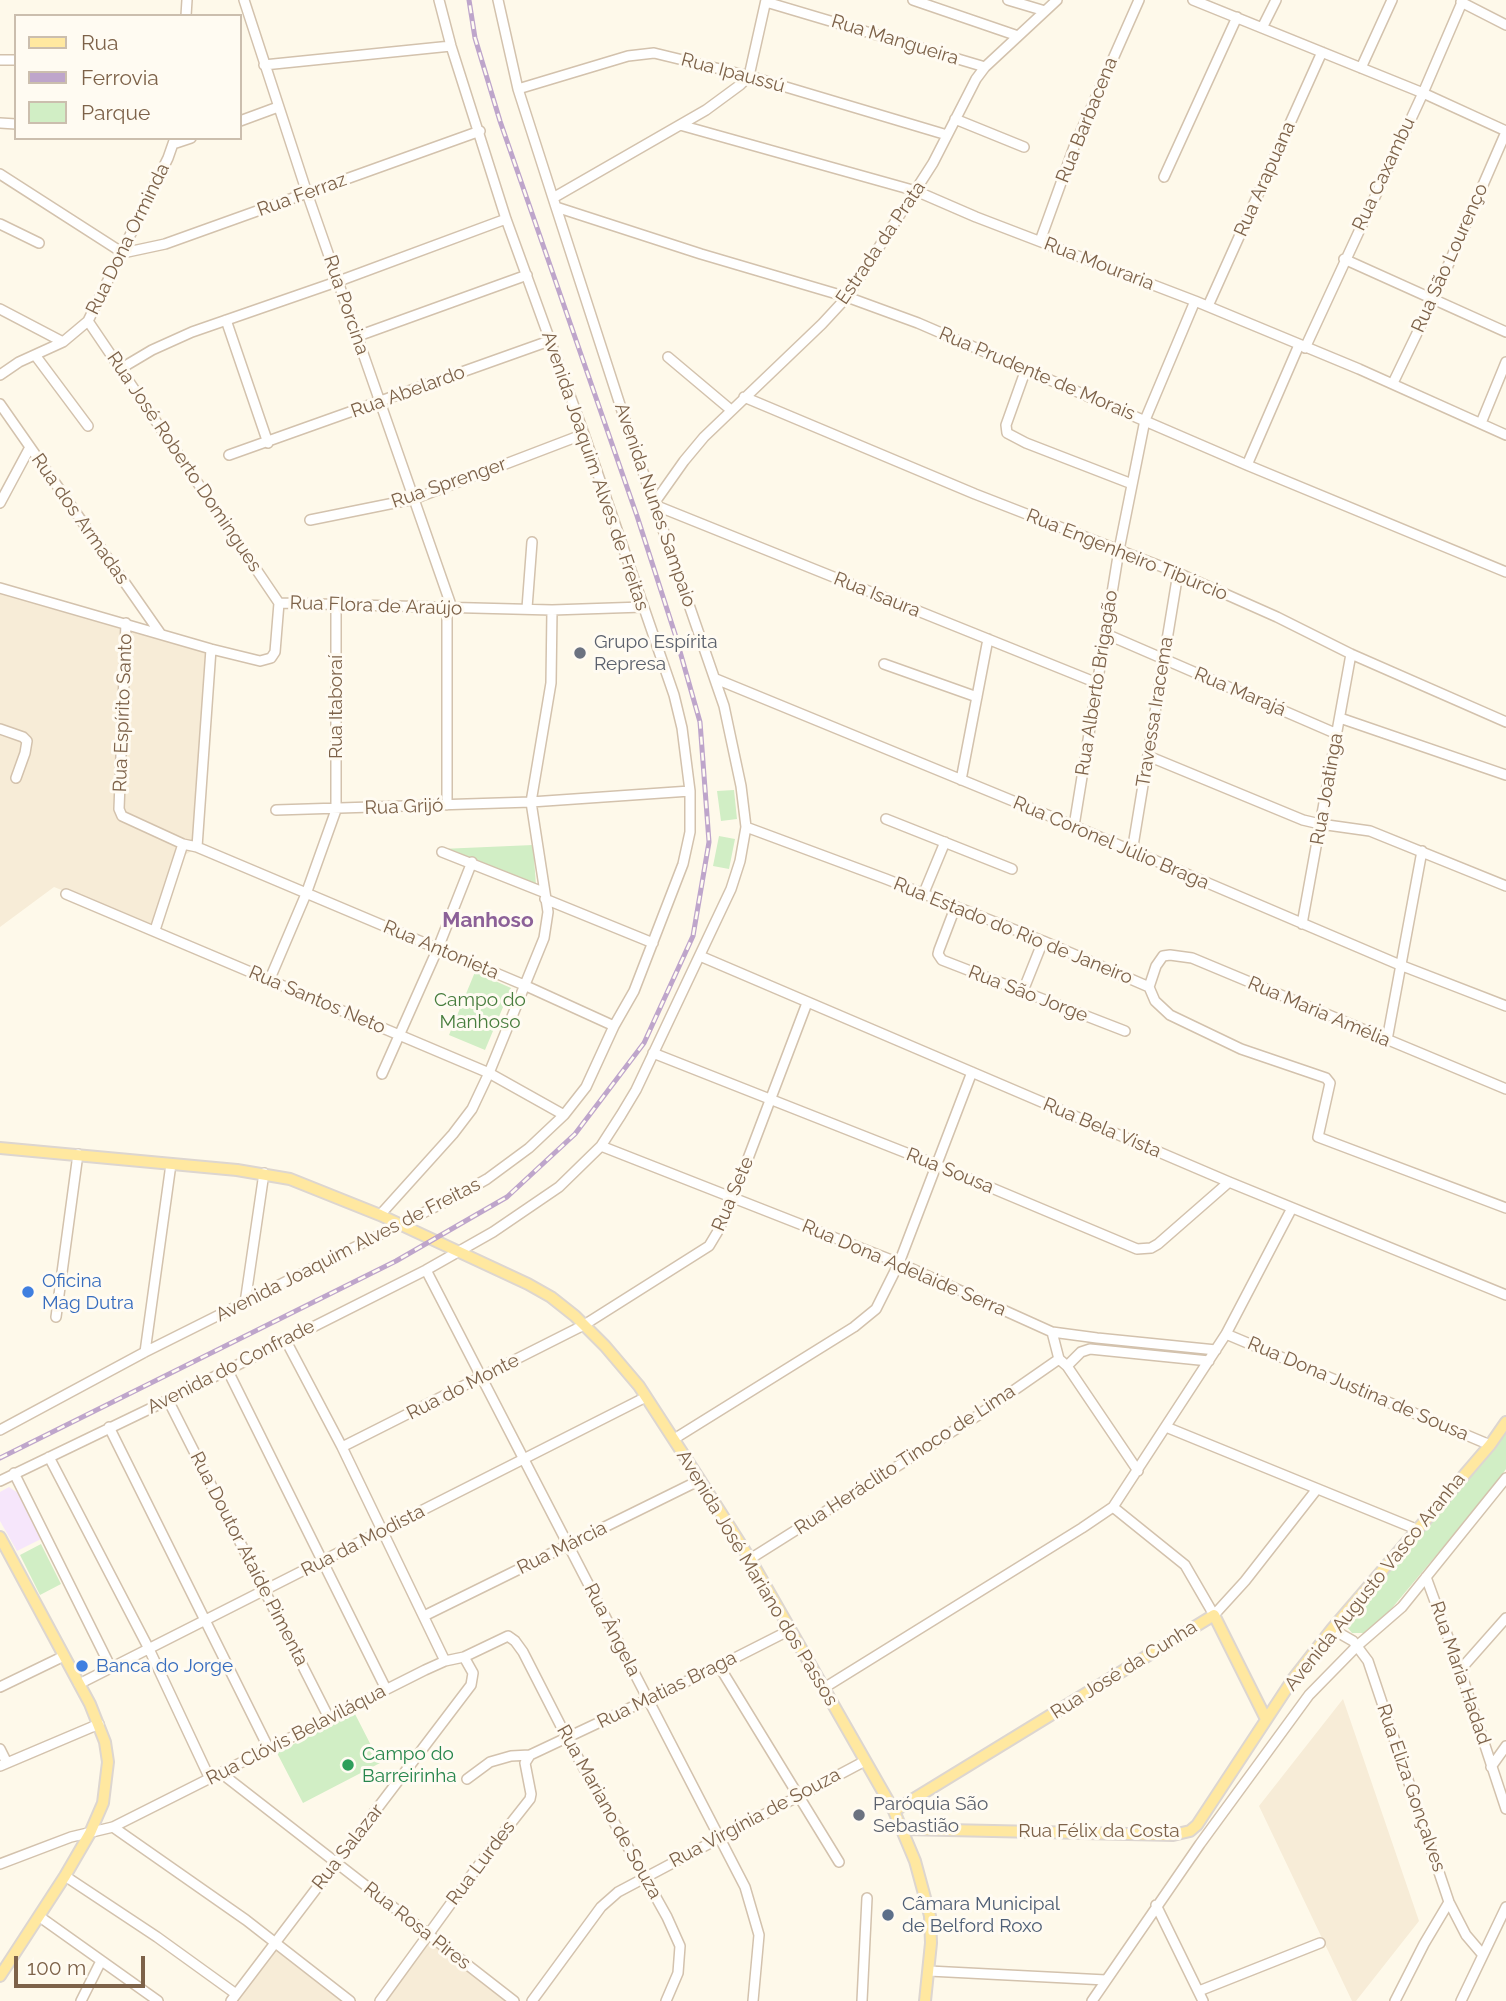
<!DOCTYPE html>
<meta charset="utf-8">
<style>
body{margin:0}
#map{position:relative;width:1506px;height:2001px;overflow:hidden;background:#fef9ea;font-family:Raleway,sans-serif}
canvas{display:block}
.legend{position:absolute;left:14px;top:14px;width:228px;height:126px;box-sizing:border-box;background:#fffbf2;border:2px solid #cbbeae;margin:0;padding:9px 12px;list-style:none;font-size:21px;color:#7d6249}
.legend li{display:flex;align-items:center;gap:14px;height:35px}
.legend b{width:35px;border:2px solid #cbbeae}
.scale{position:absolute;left:14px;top:1956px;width:131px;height:32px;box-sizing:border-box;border:4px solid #7d6249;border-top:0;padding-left:9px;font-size:21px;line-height:24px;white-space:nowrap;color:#7d6249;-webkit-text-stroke:5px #fffbf2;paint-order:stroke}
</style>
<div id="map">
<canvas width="1506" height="2001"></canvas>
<ul class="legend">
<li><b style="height:9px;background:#ffe8a0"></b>Rua</li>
<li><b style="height:9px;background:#bea5cb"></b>Ferrovia</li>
<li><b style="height:19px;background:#d1eec5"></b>Parque</li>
</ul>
<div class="scale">100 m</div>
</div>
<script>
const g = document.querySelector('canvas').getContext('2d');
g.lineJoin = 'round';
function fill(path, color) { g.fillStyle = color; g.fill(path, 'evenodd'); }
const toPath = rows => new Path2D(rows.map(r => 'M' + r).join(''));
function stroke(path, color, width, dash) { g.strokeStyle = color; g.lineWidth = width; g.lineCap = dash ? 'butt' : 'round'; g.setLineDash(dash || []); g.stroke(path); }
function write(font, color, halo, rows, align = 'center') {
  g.font = font + ' Raleway,sans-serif'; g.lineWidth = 6; g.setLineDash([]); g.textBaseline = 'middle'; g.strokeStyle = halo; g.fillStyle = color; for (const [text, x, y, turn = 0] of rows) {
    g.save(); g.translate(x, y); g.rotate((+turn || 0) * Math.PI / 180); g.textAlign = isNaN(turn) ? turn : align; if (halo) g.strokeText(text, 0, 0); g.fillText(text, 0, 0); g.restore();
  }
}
fill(toPath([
 [0,589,211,647,209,758,197,848,183,856,152,926,54,887,0,927],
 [1343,1699,1419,1921,1356,2001,1352,2001,1259,1806],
 [429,1937,513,2001,379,2001],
 [275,1946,350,2001,232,2001]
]), '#f7ecd7');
fill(toPath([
 [9,1487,18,1493,41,1539,17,1551,0,1521,0,1492]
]), '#f6e6fb');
fill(toPath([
 [734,790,737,819,721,821,717,791],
 [719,836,735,839,729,869,713,866],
 [533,845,536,885,441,849],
 [475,972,511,988,485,1050,449,1035],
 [1506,1427,1506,1469,1496,1484,1392,1608,1365,1633,1352,1633,1347,1627,1346,1620],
 [41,1544,61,1584,40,1595,20,1555],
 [354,1712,380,1763,303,1803,277,1753]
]), '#d1eec5');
const minor = toPath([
 [244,0,307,193,452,608],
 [913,0,1018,36],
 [1008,0,1045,11],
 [1193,0,1423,93,1506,131],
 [766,2,985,67],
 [1461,2,1506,25],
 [186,16,187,0],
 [1262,28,1276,0],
 [0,60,16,60],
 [264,65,451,46],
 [1361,68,1392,0],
 [518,89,628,56,654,53,749,76,947,135],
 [955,119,1024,147],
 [240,121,278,107],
 [0,123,16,124],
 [680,125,916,191,976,217,1195,301,1359,369,1506,435],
 [173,144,191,138],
 [0,174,123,253,165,244,480,131],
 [1164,177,1237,17],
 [553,198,706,110,740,85,749,76,766,0],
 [556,207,701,254,847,297,918,323,1247,465,1506,572],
 [0,224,39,243],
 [1040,241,1074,147,1139,0],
 [1344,259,1506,332],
 [1208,306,1322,52],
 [0,309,63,342],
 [226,320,268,443],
 [88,321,279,603],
 [358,336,527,275],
 [1305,348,1423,93,1463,0],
 [35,355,88,426],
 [668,357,731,410],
 [120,369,152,350,192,332,339,281,506,219],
 [1026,369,1006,425,1007,433,1026,443,1132,484],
 [0,375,19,362,63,342,88,321,168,158,175,138],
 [1393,383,1433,300,1506,132],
 [744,397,975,494,1178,573,1277,617,1351,654,1506,722],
 [0,404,160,633],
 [1481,423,1506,362],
 [229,455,549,341],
 [1247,465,1299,345],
 [655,502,684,461,704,437,822,324,847,297,933,163,976,79,985,67,1057,0],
 [0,503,30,447],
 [657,506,1097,683],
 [310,520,414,499,584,434],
 [0,588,211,649,260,661,271,658,275,652,279,603],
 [279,603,552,610,643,607],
 [447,607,447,805],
 [527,608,532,542],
 [126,623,119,809,122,816,183,844,197,847,524,985,614,1026],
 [1106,634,1337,734],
 [884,664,977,697],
 [716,679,1074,826,1400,965,1506,1006],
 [1340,718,1506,775],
 [0,729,23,737,27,741,25,753,16,778],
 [1148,756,1303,820,1320,824,1370,831,1506,886],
 [961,780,988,639],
 [276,810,531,802,690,791],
 [886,819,1012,869],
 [1074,826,1119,550,1145,420,1195,301],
 [746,827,886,879,1043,941,1149,987,1155,1001,1170,1015,1241,1049,1326,1078,1330,1083,1318,1137,1506,1208],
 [197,847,211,649],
 [442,852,543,892],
 [1132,852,1178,573],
 [66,894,489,1073,564,1115],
 [923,895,945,842],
 [545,899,653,943],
 [955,908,939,950,938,954,942,960,1125,1031],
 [1302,924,1351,654],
 [155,930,183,844],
 [700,956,1229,1182,1506,1295],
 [269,981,306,894,336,810,336,604],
 [1149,987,1156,966,1163,956,1170,955,1192,958,1506,1089],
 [1023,991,1043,941],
 [1387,1040,1422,851],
 [653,1053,937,1165,1137,1249,1151,1248,1158,1244,1229,1182],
 [382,1074,438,948,472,862],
 [601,1146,899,1263,1052,1332,1097,1338,1216,1350],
 [380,1215,453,1134,472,1109,489,1073,544,938,548,912,531,802,551,683,552,610],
 [426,1270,745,1887,759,1935,753,2001],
 [245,1303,264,1173],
 [56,1317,78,1154],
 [1052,1332,1059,1359,1067,1366,1138,1471],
 [1226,1334,1490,1445],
 [285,1339,342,1447,445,1661],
 [145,1352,171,1164],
 [1067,1366,1081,1352,1090,1349,1209,1361],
 [227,1369,386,1689],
 [168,1400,329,1718],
 [109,1427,269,1749],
 [1166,1427,1416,1529],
 [0,1430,145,1352,457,1196,487,1179,529,1148,564,1115,586,1087,614,1026,634,991,683,864,690,832,690,791,682,728,674,695,584,434,506,219,451,46,439,0],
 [674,1439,854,1327,876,1309,899,1263,972,1072],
 [342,1447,584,1325,709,1246,718,1231,733,1198,807,1003],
 [49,1457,149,1649,210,1779],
 [14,1473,111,1668],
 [0,1481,168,1400,426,1270,493,1232,559,1187,601,1146,621,1115,636,1090,731,889,740,861,746,827,741,786,724,706,623,414,553,198,518,89,498,0],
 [1113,1507,1185,1565,1214,1615,1245,1581,1317,1489],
 [750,1559,977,1416,1059,1359],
 [1426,1577,1460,1670,1506,1809],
 [424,1616,700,1480],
 [1332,1629,1353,1641,1368,1661,1449,1902,1466,1935,1483,1955],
 [719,1666,839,1862],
 [1460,1670,1506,1618],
 [79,1684,646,1397],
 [0,1687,64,1656],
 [824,1688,1082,1528,1113,1507,1226,1334,1292,1208],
 [0,1749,7,1763],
 [0,1766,99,1724],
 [1491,1767,1506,1746],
 [221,1773,514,2001],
 [467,1779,490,1762,511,1756,530,1755,719,1666,790,1630],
 [113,1827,246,1920,350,2001],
 [0,1864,71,1837,113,1827,425,1670,445,1661,464,1657,508,1636,515,1641,523,1652,567,1738,667,1917,680,1946,678,1973,666,2001],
 [65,1876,157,1937,236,1994],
 [1156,1905,1203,2001],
 [40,1917,158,2001],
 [929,1971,1106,1980],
 [1199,1991,1320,1943],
 [81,2001,101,1961],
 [231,2001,471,1685,473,1673,464,1657],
 [380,2001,489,1851,530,1799,531,1794,525,1763,530,1755],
 [532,2001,601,1907,618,1892,865,1761],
 [862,2001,867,1898],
 [1092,2001,1200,1844,1309,1695,1357,1646,1402,1607,1506,1478],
 [1395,2001,1424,1944,1449,1902],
 [1461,2001,1506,1907]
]);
const major = toPath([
 [0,1148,237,1170,290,1179,380,1215,528,1284,551,1297,575,1316,605,1346,639,1386,700,1480,750,1559,894,1811,915,1861,930,1916,931,1943,925,2001],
 [0,1537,90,1704,105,1742,108,1762,103,1803,90,1833,65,1876,0,1976],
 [894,1811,1214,1615,1266,1719],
 [903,1829,1173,1835,1190,1831,1197,1825,1293,1679,1332,1629,1490,1445,1506,1422]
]);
stroke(minor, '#d3c2ad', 12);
stroke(major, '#ddd6d0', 14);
stroke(minor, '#fff', 9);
stroke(major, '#ffe8a0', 10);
const rail = toPath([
 [0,1458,396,1261,507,1197,575,1134,644,1043,693,936,709,842,700,722,675,634,637,516,500,121,475,38,469,0]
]);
stroke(rail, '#bea5cb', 5);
stroke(rail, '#fffbf2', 2.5, [8]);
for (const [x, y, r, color] of [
 [580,653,7,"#6b7280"],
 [28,1292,7,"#3f7fe0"],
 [82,1666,7,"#3f7fe0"],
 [348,1765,7,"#2e9e5b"],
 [859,1815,7,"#6b7280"],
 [888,1915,7,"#5c6f8a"]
]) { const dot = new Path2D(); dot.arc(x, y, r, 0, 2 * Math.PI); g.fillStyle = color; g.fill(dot); stroke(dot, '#fffbf2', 2.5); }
write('19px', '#7d6249', '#fffbf2', [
 ["Rua Mangueira",895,40,17],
 ["Rua Ipaussú",733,73,15],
 ["Rua Barbacena",1087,120,-68],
 ["Rua Caxambu",1384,174,-65],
 ["Rua Arapuana",1265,179,-66],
 ["Rua Ferraz",302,195,-20],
 ["Rua Dona Orminda",128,239,-64],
 ["Estrada da Prata",881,243,-56],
 ["Rua São Lourenço",1450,258,-66],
 ["Rua Mouraria",1099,264,21],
 ["Rua Porcina",346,305,71],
 ["Rua Prudente de Morais",1037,374,23],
 ["Rua Abelardo",408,392,-20],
 ["Rua José Roberto Domingues",184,462,56],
 ["Avenida Joaquim Alves de Freitas",595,471,71],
 ["Rua Sprenger",449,483,-19],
 ["Avenida Nunes Sampaio",655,505,71],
 ["Rua dos Armadas",80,519,55],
 ["Rua Engenheiro Tibúrcio",1127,555,22],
 ["Rua Isaura",877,595,22],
 ["Rua Flora de Araújo",376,606,2],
 ["Rua Alberto Brigagão",1097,683,-81],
 ["Rua Marajá",1240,692,23],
 ["Rua Itaboraí",336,707,-90],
 ["Travessa Iracema",1155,712,-81],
 ["Rua Espírito Santo",123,713,-88],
 ["Rua Joatinga",1327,789,-80],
 ["Rua Grijó",404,807,-2],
 ["Rua Coronel Júlio Braga",1111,843,23],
 ["Rua Estado do Rio de Janeiro",1013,931,22],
 ["Rua Antonieta",441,950,23],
 ["Rua São Jorge",1028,994,21],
 ["Rua Santos Neto",317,1000,23],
 ["Rua Maria Amélia",1319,1012,23],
 ["Rua Bela Vista",1102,1128,23],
 ["Rua Sousa",950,1171,22],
 ["Rua Sete",733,1194,-67],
 ["Avenida Joaquim Alves de Freitas",348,1250,-27],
 ["Rua Dona Adelaide Serra",904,1268,23],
 ["Avenida do Confrade",231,1367,-27],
 ["Rua do Monte",463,1387,-27],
 ["Rua Dona Justina de Sousa",1358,1389,23],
 ["Rua Heráclito Tinoco de Lima",905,1460,-33],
 ["Rua da Modista",363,1541,-27],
 ["Rua Márcia",562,1548,-26],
 ["Rua Doutor Ataíde Pimenta",249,1559,63],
 ["Avenida José Mariano dos Passos",757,1578,59],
 ["Avenida Augusto Vasco Aranha",1375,1582,-51],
 ["Rua Ângela",612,1630,63],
 ["Rua José da Cunha",1124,1670,-32],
 ["Rua Maria Hadad",1460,1673,71],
 ["Rua Matias Braga",667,1690,-26],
 ["Rua Clóvis Belaviláqua",296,1735,-27],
 ["Rua Eliza Gonçalves",1411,1788,71],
 ["Rua Mariano de Souza",609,1812,61],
 ["Rua Virgínia de Souza",755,1818,-28],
 ["Rua Félix da Costa",1099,1831],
 ["Rua Salazar",348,1847,-52],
 ["Rua Lurdes",481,1863,-53],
 ["Rua Rosa Pires",417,1926,38]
]);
write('19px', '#5b616d', '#fffbf2', [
 ["Grupo Espírita",594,642],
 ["Represa",594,664],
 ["Paróquia São",873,1804],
 ["Sebastião",873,1826]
], 'left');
write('19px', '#477d3d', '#fffbf2', [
 ["Campo do",480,1000],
 ["Manhoso",480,1022]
]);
write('19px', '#366cbe', '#fffbf2', [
 ["Oficina",42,1281],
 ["Mag Dutra",42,1303],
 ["Banca do Jorge",96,1666]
], 'left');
write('19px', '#27864d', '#fffbf2', [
 ["Campo do",362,1754],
 ["Barreirinha",362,1776]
], 'left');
write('19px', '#4e5e75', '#fffbf2', [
 ["Câmara Municipal",902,1904],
 ["de Belford Roxo",902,1926]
], 'left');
write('bold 21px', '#8c6198', '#fffbf2', [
 ["Manhoso",488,921]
]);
</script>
